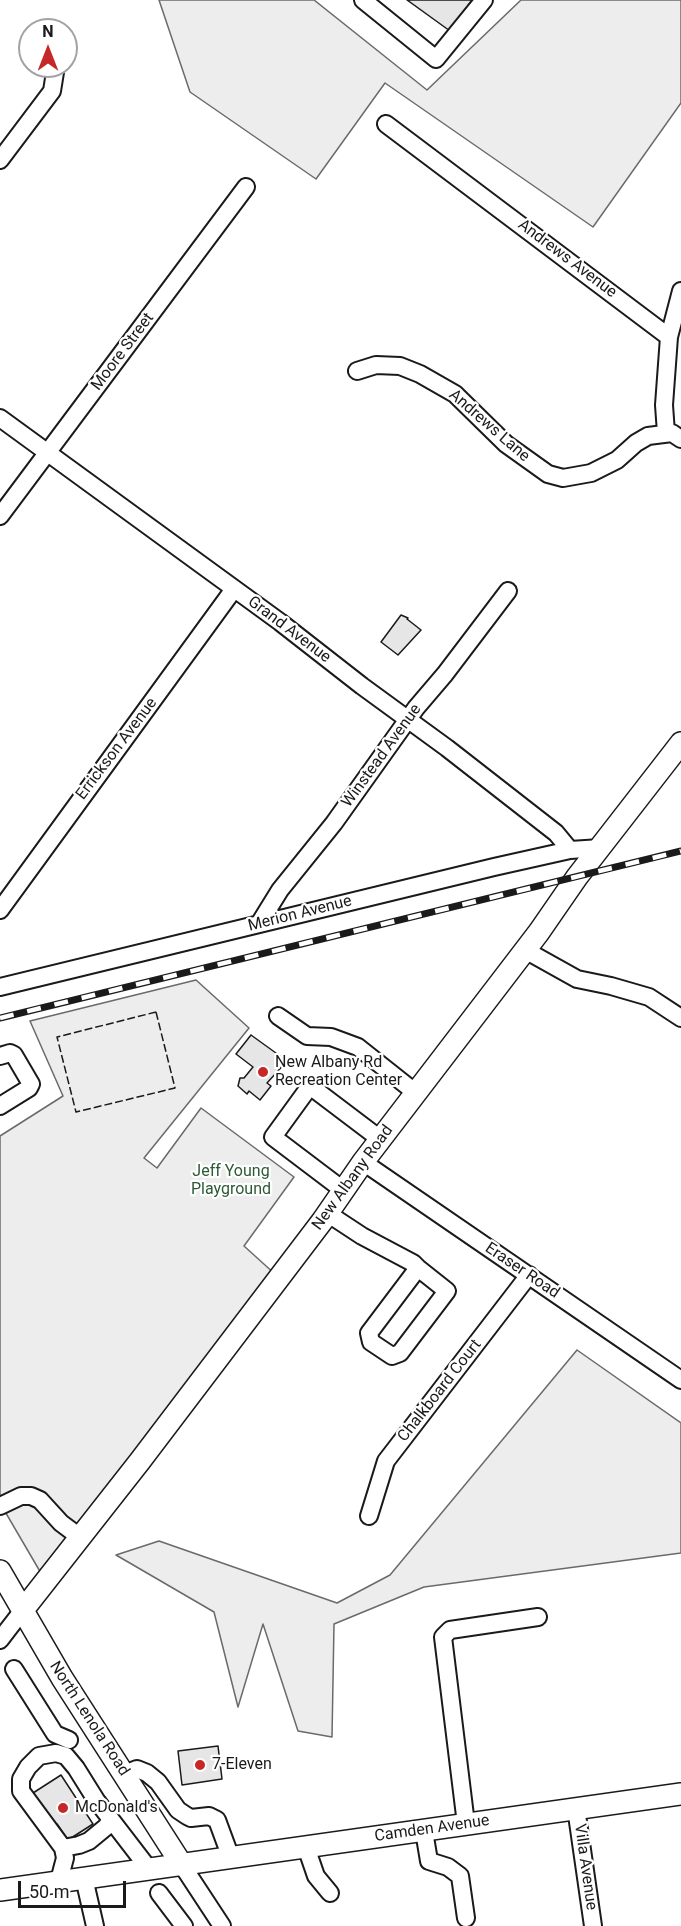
<!DOCTYPE html>
<style>
body{margin:0}
#map{position:relative;width:681px;height:1926px;overflow:hidden;background:#fff;font-family:Roboto,sans-serif}
canvas{display:block}
.north{position:absolute;left:18px;top:18px;width:60px;height:60px;box-sizing:border-box;background:#fff;border:2px solid #a3a3a3;border-radius:50%;rotate:0deg;font-size:16px;font-weight:700;line-height:24px;text-align:center;color:#1a1a1a}
.north::after{content:'';display:block;margin:auto;width:21px;height:27px;background:#c62828;clip-path:polygon(50% 0,100% 100%,50% 72%,0 100%)}
.scale{position:absolute;left:18px;top:1881px;width:108px;height:27px;box-sizing:border-box;border:3px solid #1a1a1a;border-top:0;padding-left:8px;font-size:18px;line-height:21px;white-space:nowrap;color:#1a1a1a;-webkit-text-stroke:4px #fff;paint-order:stroke}
</style>
<div id="map">
<canvas width="681" height="1926"></canvas>
<div class="north">N</div>
<div class="scale">50 m</div>
</div>
<script>
const g = document.querySelector('canvas').getContext('2d');
g.lineJoin = 'round';
function fill(path, color) { g.fillStyle = color; g.fill(path, 'evenodd'); }
const toPath = rows => new Path2D(rows.map(r => 'M' + r).join(''));
function stroke(path, color, width, dash) { g.strokeStyle = color; g.lineWidth = width; g.lineCap = dash ? 'butt' : 'round'; g.setLineDash(dash || []); g.stroke(path); }
function write(font, color, halo, rows, align = 'center') {
  g.font = font + ' Roboto,sans-serif'; g.lineWidth = 4.5; g.setLineDash([]); g.textBaseline = 'middle'; g.strokeStyle = halo; g.fillStyle = color; for (const [text, x, y, turn = 0] of rows) {
    g.save(); g.translate(x, y); g.rotate((+turn || 0) * Math.PI / 180); g.textAlign = isNaN(turn) ? turn : align; if (halo) g.strokeText(text, 0, 0); g.fillText(text, 0, 0); g.restore();
  }
}
const green = toPath([
 [159,0,314,0,427,90,521,0,681,0,681,103,593,227,385,83,316,179,190,92,159,0],
 [196,980,249,1028,144,1158,157,1168,201,1108,294,1177,244,1246,276,1275,45,1580,0,1503,0,1136,63,1096,30,1021,196,980],
 [577,1350,681,1423,681,1553,424,1587,334,1624,332,1737,298,1731,263,1624,238,1707,214,1612,116,1555,159,1541,337,1603,390,1575,577,1350]
]);
fill(green, '#ededed');
stroke(green, '#6a6a6a', 1.5);
const building = toPath([
 [407,0,472,0,450,31,407,0],
 [401,615,408,618,407,619,421,630,398,655,381,642,401,615],
 [251,1035,287,1061,267,1083,271,1086,260,1100,249,1091,247,1094,238,1086,240,1078,244,1078,253,1067,236,1054,251,1035],
 [218,1746,222,1779,182,1785,178,1751,218,1746],
 [61,1775,93,1824,68,1840,57,1824,54,1826,33,1793,61,1775]
]);
fill(building, '#e6e6e6');
stroke(building, '#1a1a1a', 1.5);
const minor = toPath([
 [363,0,436,59,484,0],
 [386,124,669,337,664,405,666,433],
 [0,160,52,91,56,66],
 [669,337,681,291],
 [357,371,376,365,400,366,420,374,455,394,506,444,548,474,563,478,591,473,617,460,636,443,648,436,672,433,681,439],
 [0,418,280,622,362,686,447,748,556,833,570,850],
 [0,516,246,187],
 [0,910,234,589],
 [259,924,280,890,334,823,416,708,445,674,508,591],
 [525,950,577,979,611,986,649,997,681,1018],
 [0,987,494,867,570,850,601,848],
 [278,1016,307,1036,331,1037,358,1047,416,1093],
 [0,1056,10,1053,14,1055,31,1084,29,1088,0,1106],
 [363,1162,681,1380],
 [343,1190,273,1137,310,1086,380,1139],
 [327,1213,362,1236,413,1263,418,1268,447,1291,400,1353,392,1356,371,1342,369,1333,418,1268],
 [0,1506,21,1496,31,1496,40,1500,61,1523,81,1538],
 [369,1516,386,1461,529,1275],
 [0,1640,23,1610],
 [14,1669,55,1734,69,1740],
 [125,1774,137,1769,147,1773,158,1782,178,1810,187,1816,191,1818,209,1816,217,1820,231,1858],
 [576,1808,593,1926],
 [466,1824,443,1637,450,1630,538,1617],
 [424,1831,429,1861,448,1867,460,1876,466,1918],
 [306,1847,316,1876,330,1893],
 [63,1848,79,1845,89,1841,106,1827,111,1820],
 [182,1865,222,1926],
 [84,1878,95,1926],
 [55,1882,60,1877,65,1858,63,1848,21,1791,21,1779,28,1767,39,1756,56,1753,66,1756,76,1768,96,1800,149,1869],
 [159,1893,184,1926]
]);
const major = toPath([
 [0,1571,62,1678,182,1865],
 [23,1610,140,1461,323,1220,363,1162,539,932,577,877,681,743],
 [0,1890,681,1794]
]);
stroke(minor, '#1a1a1a', 20);
stroke(major, '#1a1a1a', 24);
stroke(minor, '#fff', 16);
stroke(major, '#fff', 21);
const rail = toPath([
 [0,1018,681,851]
]);
stroke(rail, '#1a1a1a', 7);
stroke(rail, '#fff', 4.5, [14]);
stroke(toPath([
 [156,1012,175,1088,76,1112,57,1037,156,1012]
]), '#1a1a1a', 1.5, [8, 3]);
for (const [x, y, r, color] of [
 [263,1072,6,"#c62828"],
 [200,1765,6,"#c62828"],
 [63,1808,6,"#c62828"]
]) { const dot = new Path2D(); dot.arc(x, y, r, 0, 2 * Math.PI); g.fillStyle = color; g.fill(dot); stroke(dot, '#fff', 2); }
write('16px', '#1a1a1a', '#fff', [
 ["Andrews Avenue",567,259,37],
 ["Moore Street",123,352,-53],
 ["Andrews Lane",489,426,41],
 ["Grand Avenue",289,630,37],
 ["Errickson Avenue",117,749,-53],
 ["Winstead Avenue",382,756,-54],
 ["Merion Avenue",300,914,-14],
 ["New Albany Road",353,1178,-54],
 ["Eraser Road",522,1271,34],
 ["Chalkboard Court",440,1391,-52],
 ["North Lenola Road",89,1719,57],
 ["Camden Avenue",432,1829,-8],
 ["Villa Avenue",585,1867,82]
]);
write('16px', '#1a1a1a', '#fff', [
 ["New Albany Rd",275,1063],
 ["Recreation Center",275,1081],
 ["7-Eleven",212,1765],
 ["McDonald's",75,1808]
], 'left');
write('16px', '#2b5a34', '#fff', [
 ["Jeff Young",231,1172],
 ["Playground",231,1190]
]);
</script>
